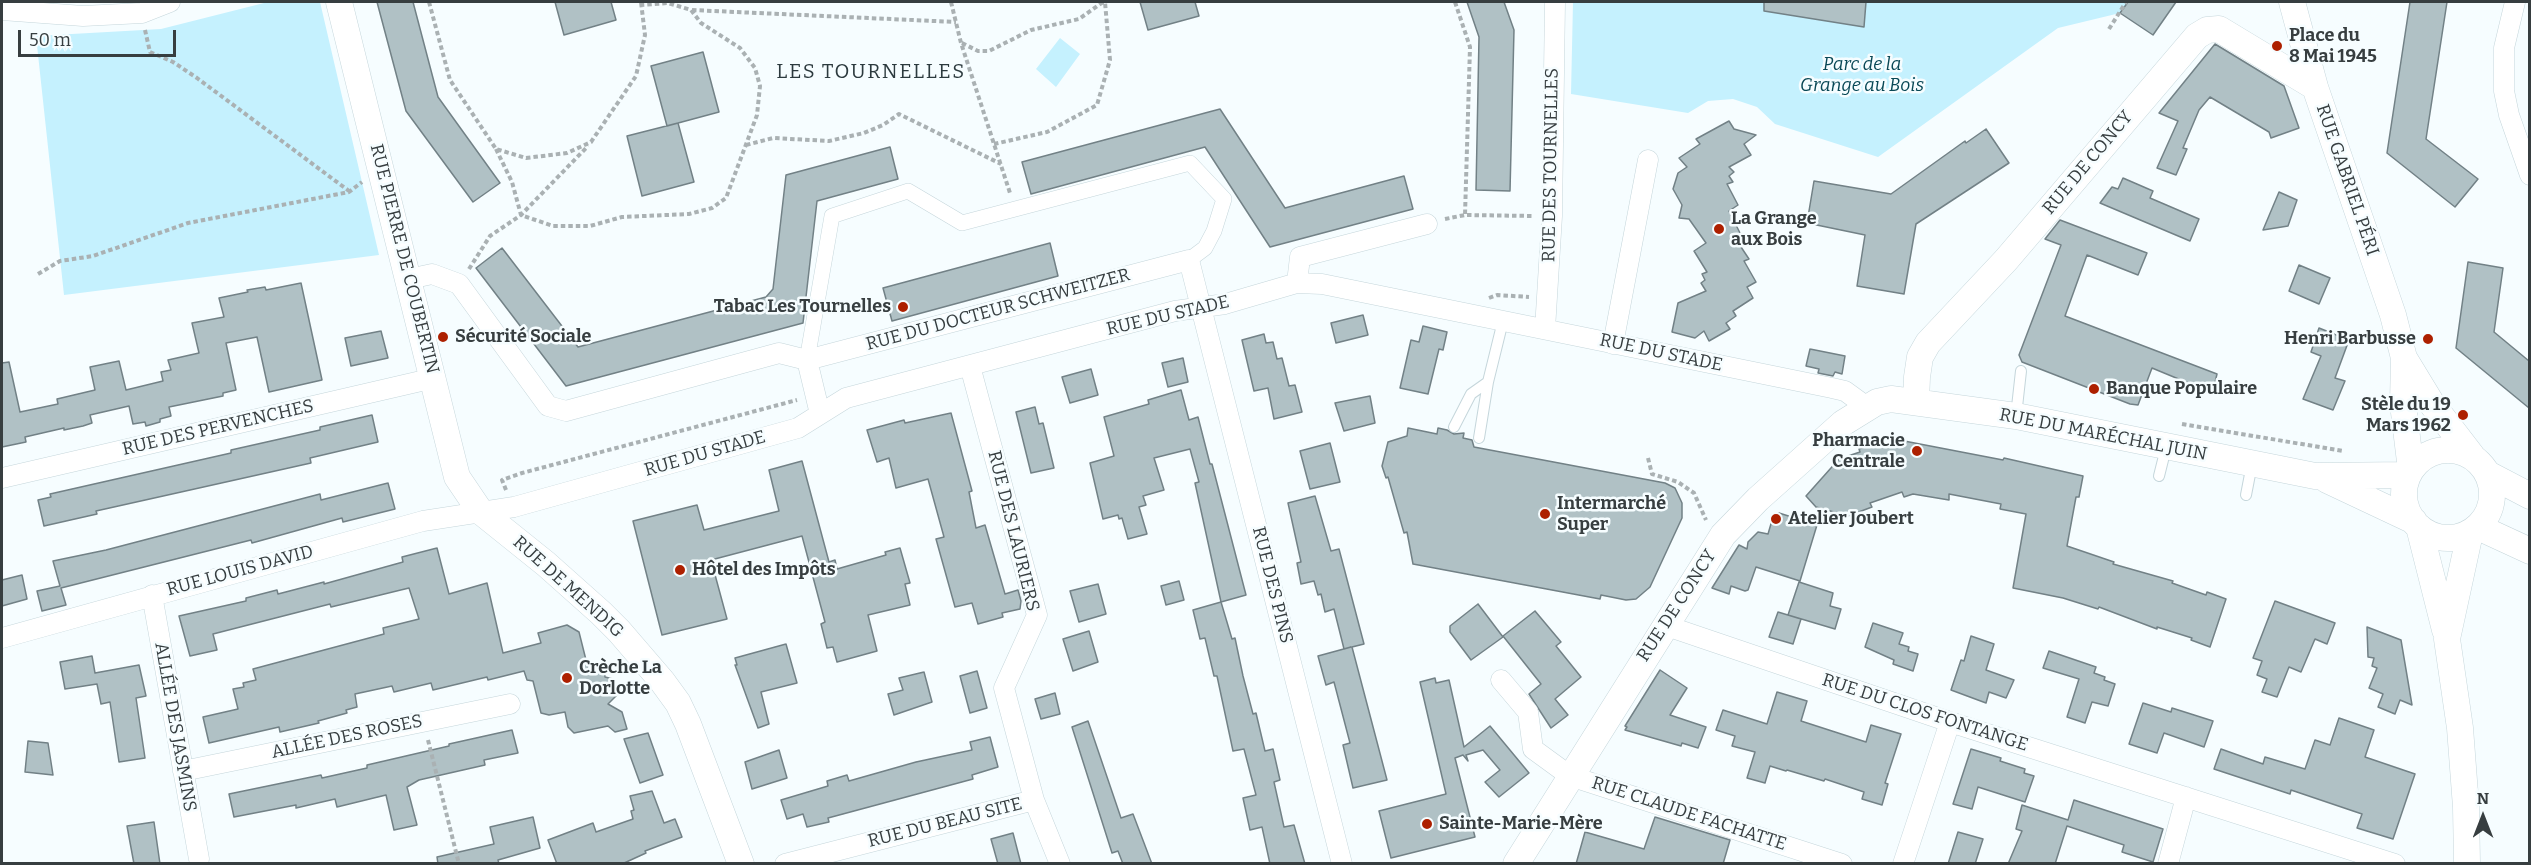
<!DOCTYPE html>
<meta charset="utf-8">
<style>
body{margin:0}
#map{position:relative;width:2531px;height:865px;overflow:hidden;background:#f6fdff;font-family:Bitter,serif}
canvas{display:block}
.frame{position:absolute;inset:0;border:3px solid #373e40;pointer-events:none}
.north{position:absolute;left:2453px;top:787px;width:60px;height:60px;-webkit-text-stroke:4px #f6fdff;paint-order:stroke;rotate:0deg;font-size:16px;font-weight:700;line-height:24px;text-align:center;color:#373e40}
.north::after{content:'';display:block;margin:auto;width:21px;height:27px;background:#373e40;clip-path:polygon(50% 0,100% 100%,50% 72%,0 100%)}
.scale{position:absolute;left:18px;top:30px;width:158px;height:27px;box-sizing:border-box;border:3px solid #373e40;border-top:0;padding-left:8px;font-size:18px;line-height:21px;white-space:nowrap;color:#373e40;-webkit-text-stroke:4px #f6fdff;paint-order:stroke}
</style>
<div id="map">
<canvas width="2531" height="865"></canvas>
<div class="frame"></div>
<div class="north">N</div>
<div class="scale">50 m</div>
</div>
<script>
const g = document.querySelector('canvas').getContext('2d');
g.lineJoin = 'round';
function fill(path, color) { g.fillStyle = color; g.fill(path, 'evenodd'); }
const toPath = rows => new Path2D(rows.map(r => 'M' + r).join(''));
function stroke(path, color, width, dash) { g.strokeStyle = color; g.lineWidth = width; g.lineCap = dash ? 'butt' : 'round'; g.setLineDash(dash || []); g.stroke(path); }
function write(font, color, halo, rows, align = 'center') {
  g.font = font + ' Bitter,serif'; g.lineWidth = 5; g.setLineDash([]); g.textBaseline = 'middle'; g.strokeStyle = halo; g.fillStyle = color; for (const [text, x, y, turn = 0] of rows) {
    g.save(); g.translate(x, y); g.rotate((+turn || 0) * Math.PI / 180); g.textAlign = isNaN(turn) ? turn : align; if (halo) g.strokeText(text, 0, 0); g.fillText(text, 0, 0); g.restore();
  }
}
fill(toPath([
 [268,2,320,2,379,255,64,295,36,36,161,29],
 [1573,2,2128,2,2120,13,2058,28,1878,157,1775,124,1757,107,1733,99,1708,101,1688,113,1571,94],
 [1060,38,1080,54,1056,87,1036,69]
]), '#c5f1fe');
const building = toPath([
 [377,2,413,2,438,97,500,183,473,202,406,111,377,2],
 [555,2,611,2,616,20,564,35,555,2],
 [1140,2,1195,2,1199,16,1148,30,1140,2],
 [1467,2,1504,2,1514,30,1510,191,1476,190,1479,37,1467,2],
 [1764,2,1866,2,1864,27,1764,11,1764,2],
 [2128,2,2176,2,2153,35,2120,13,2128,2],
 [2410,2,2447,2,2426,139,2478,179,2455,207,2387,153,2410,2],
 [2215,44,2284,86,2299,128,2271,138,2269,132,2210,97,2199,110,2183,148,2187,149,2176,175,2157,168,2178,121,2159,113,2215,44],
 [703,52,719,112,667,126,651,66,703,52],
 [1220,109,1285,208,1404,176,1413,209,1270,247,1205,147,1031,194,1022,162,1220,109],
 [1729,121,1734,129,1756,135,1744,144,1751,155,1729,167,1734,172,1729,176,1733,182,1727,184,1738,205,1729,211,1741,235,1735,238,1749,259,1744,261,1756,282,1747,287,1753,298,1733,311,1736,316,1726,323,1730,329,1709,341,1704,331,1695,338,1672,332,1678,303,1706,291,1701,283,1705,280,1702,274,1707,272,1694,251,1706,243,1689,219,1679,218,1682,205,1673,189,1678,173,1687,167,1679,158,1700,144,1696,139,1729,121],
 [678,123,694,182,642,196,627,136,678,123],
 [1986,129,2009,163,1916,224,1904,294,1857,286,1865,235,1807,223,1814,181,1891,194,1965,141,1966,143,1986,129],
 [890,147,898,179,817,201,803,323,566,386,476,268,502,248,578,347,766,297,773,289,786,175,890,147],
 [2123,178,2153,191,2150,198,2199,219,2190,241,2100,203,2112,187,2118,189,2123,178],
 [2279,192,2297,200,2288,226,2263,230,2279,192],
 [2060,220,2147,253,2138,275,2087,255,2065,316,2217,374,2213,391,2210,392,2152,368,2138,405,2130,404,2022,362,2019,355,2061,245,2045,239,2060,220],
 [1050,243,1058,276,892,321,883,288,1050,243],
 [2468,262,2503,268,2494,332,2529,361,2529,408,2456,348,2468,262],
 [2299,265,2330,278,2319,304,2289,291,2299,265],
 [301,283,322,380,269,392,257,337,226,343,236,390,223,393,223,396,169,407,171,416,160,419,160,422,146,426,145,422,133,424,129,406,90,415,92,423,83,426,64,430,64,428,25,437,26,442,2,447,2,363,9,362,20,412,58,404,57,399,95,390,90,367,119,361,126,390,163,381,161,372,171,370,168,360,199,353,192,323,224,317,219,298,248,292,247,290,265,287,266,290,301,283],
 [1363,315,1368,335,1336,343,1331,323,1363,315],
 [1423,326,1447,332,1443,350,1439,349,1428,394,1400,388,1411,340,1419,342,1423,326],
 [2319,328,2349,340,2335,378,2345,381,2333,410,2303,399,2321,356,2311,352,2319,328],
 [381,331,388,358,351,366,345,338,381,331],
 [1264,334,1266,343,1273,342,1277,359,1282,358,1289,386,1295,385,1302,412,1274,419,1268,388,1254,391,1242,340,1264,334],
 [1810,349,1845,356,1842,374,1835,372,1833,376,1818,373,1819,369,1806,366,1810,349],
 [1183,358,1188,382,1168,387,1162,363,1183,358],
 [1091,369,1098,395,1070,403,1062,377,1091,369],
 [1181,390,1189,420,1198,417,1210,464,1212,464,1246,595,1221,602,1195,483,1199,482,1190,449,1154,458,1164,490,1143,496,1146,505,1139,507,1147,534,1128,539,1122,518,1119,519,1118,515,1103,519,1090,463,1114,456,1104,417,1149,404,1148,400,1181,390],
 [1370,396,1375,423,1344,431,1335,403,1370,396],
 [1035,407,1039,424,1043,423,1054,468,1031,473,1016,412,1035,407],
 [951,413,972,491,969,492,976,528,985,525,1005,594,1018,590,1021,601,1020,609,1002,613,1003,617,978,624,972,603,955,607,936,539,944,537,928,479,896,488,889,458,877,462,867,430,904,420,905,423,951,413],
 [372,415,378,442,310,458,311,463,96,511,97,514,44,526,38,500,51,497,50,494,231,453,231,450,320,430,320,427,372,415],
 [1408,428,1437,434,1438,428,1447,430,1454,434,1464,433,1463,438,1472,440,1474,447,1665,483,1675,488,1682,503,1682,518,1650,587,1636,599,1626,600,1601,595,1600,599,1413,564,1407,532,1404,533,1388,477,1386,478,1382,466,1388,442,1407,436,1408,428],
 [1899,440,2003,460,2004,458,2083,476,2079,497,2076,497,2067,546,2114,562,2113,564,2173,581,2172,583,2206,595,2207,592,2226,599,2210,647,2191,640,2192,638,2157,627,2157,629,2099,607,2098,609,2063,598,2013,588,2026,514,2000,509,2001,504,1949,494,1949,500,1913,494,1904,497,1902,492,1870,503,1872,507,1848,516,1816,507,1806,496,1839,459,1860,452,1859,449,1880,442,1881,445,1899,440],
 [1330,443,1340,482,1310,489,1300,451,1330,443],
 [802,461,829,562,835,560,837,569,886,555,885,552,900,548,910,583,905,584,910,605,868,615,877,651,837,662,833,647,827,648,821,624,825,622,802,536,711,560,727,619,662,635,633,521,697,505,704,530,779,511,769,470,802,461],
 [388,483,395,509,343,522,342,518,252,543,251,540,61,588,66,605,42,611,37,591,60,586,53,561,106,550,320,494,321,500,388,483],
 [1315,496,1331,551,1339,549,1364,644,1352,647,1387,780,1353,788,1343,745,1350,743,1334,682,1326,685,1318,656,1351,647,1344,649,1334,609,1325,612,1321,594,1318,595,1314,581,1301,584,1297,563,1301,562,1288,503,1315,496],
 [1779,513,1817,525,1800,581,1756,567,1748,590,1745,591,1731,586,1729,594,1712,588,1739,545,1747,549,1748,542,1758,532,1768,534,1773,517,1779,513],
 [437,548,449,594,487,583,503,653,541,643,538,633,567,625,579,632,589,672,604,669,605,677,613,679,617,695,608,704,622,712,627,729,615,732,608,726,574,733,568,727,565,712,549,715,541,713,533,681,527,680,524,671,488,680,487,677,433,690,431,683,394,692,392,686,355,694,357,707,346,710,347,713,318,721,319,723,280,732,279,727,209,743,203,717,238,709,233,689,244,687,243,683,256,680,253,669,384,634,383,628,419,619,409,588,331,607,330,604,213,634,217,650,190,656,179,616,246,601,246,598,277,590,278,594,324,582,324,584,403,562,402,557,437,548],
 [22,575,27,599,2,606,2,580,22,575],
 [1179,581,1184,600,1166,605,1161,586,1179,581],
 [1799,582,1833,593,1830,606,1841,609,1835,629,1788,615,1799,582],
 [1098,584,1106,614,1079,622,1070,591,1098,584],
 [2275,601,2335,623,2327,644,2315,639,2301,672,2289,667,2277,697,2262,692,2267,679,2257,675,2262,661,2253,658,2275,601],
 [1221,602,1232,639,1235,638,1243,676,1253,714,1256,713,1265,751,1273,749,1280,780,1274,782,1284,827,1294,825,1305,864,1270,864,1262,827,1250,830,1243,798,1256,795,1244,749,1233,751,1217,676,1214,676,1205,638,1200,639,1193,610,1221,602],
 [1478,604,1503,637,1471,660,1450,632,1450,626,1478,604],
 [1535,611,1561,642,1556,646,1581,677,1555,699,1568,715,1551,728,1529,694,1541,684,1503,636,1535,611],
 [1778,612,1801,619,1793,644,1769,637,1778,612],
 [1873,623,1903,633,1899,644,1909,647,1908,651,1918,654,1913,671,1893,664,1894,660,1865,647,1873,623],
 [2367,627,2401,640,2412,705,2400,700,2395,714,2378,707,2383,694,2369,688,2377,668,2372,666,2374,658,2368,657,2367,627],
 [1089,631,1098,662,1073,671,1063,639,1089,631],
 [1971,636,1994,644,1986,670,2014,680,2006,698,1989,692,1986,703,1951,690,1961,660,1964,661,1971,636],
 [786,644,797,683,761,692,769,724,758,728,735,665,737,665,735,658,786,644],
 [2049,651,2096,667,2094,673,2105,677,2104,680,2115,684,2108,706,2092,702,2085,723,2067,717,2079,679,2043,668,2049,651],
 [92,656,95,673,139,665,146,696,136,698,145,758,119,762,110,702,101,704,97,684,65,689,60,662,92,656],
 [1660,670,1687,688,1670,715,1706,727,1698,748,1682,743,1681,746,1625,730,1627,727,1625,726,1660,670],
 [977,671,987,708,970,713,960,676,977,671],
 [924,672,932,702,894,715,888,694,903,690,899,678,924,672],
 [1435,678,1436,683,1449,680,1464,747,1490,726,1529,773,1499,797,1485,782,1500,770,1483,750,1466,755,1468,761,1463,755,1455,758,1475,837,1391,858,1379,811,1446,794,1420,682,1435,678],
 [1777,692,1807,701,1801,721,1866,742,1871,725,1901,734,1885,783,1888,784,1882,805,1862,799,1864,792,1825,779,1824,781,1787,770,1786,771,1770,766,1765,783,1747,778,1755,752,1732,746,1735,736,1716,730,1723,710,1767,724,1777,692],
 [1055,693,1060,714,1041,719,1035,699,1055,693],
 [2143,703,2171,712,2172,708,2213,721,2204,747,2164,733,2157,753,2129,744,2143,703],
 [2339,718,2374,730,2365,757,2415,774,2393,839,2357,828,2362,814,2291,790,2290,794,2214,769,2221,749,2263,764,2265,757,2305,769,2315,740,2330,745,2339,718],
 [1088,721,1121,818,1133,814,1152,864,1123,864,1118,851,1112,853,1072,727,1088,721],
 [512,730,518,753,484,760,485,765,419,780,407,787,417,825,394,830,386,795,337,807,335,799,296,808,296,805,234,817,229,794,321,775,322,778,367,768,367,765,449,746,449,744,512,730],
 [648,733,663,775,640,783,624,739,648,733],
 [990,737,998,767,972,775,973,779,828,818,829,822,807,827,803,814,787,819,781,800,828,786,827,781,847,775,849,781,916,762,972,750,970,742,990,737],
 [28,741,48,743,53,775,25,772,28,741],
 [1971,749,2001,758,2000,761,2025,769,2024,773,2034,776,2025,802,1978,787,1972,809,1953,804,1971,749],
 [779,750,787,778,752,789,745,762,779,750],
 [652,791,664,823,675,819,682,837,645,851,646,853,622,864,557,864,548,840,593,823,596,832,633,819,631,811,634,810,630,796,652,791],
 [2074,800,2163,829,2153,862,2122,852,2124,845,2067,826,2055,864,2008,864,2022,831,2016,829,2022,805,2068,820,2074,800],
 [533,817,540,848,498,860,499,864,438,864,437,857,494,844,490,827,533,817],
 [1655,817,1730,840,1723,864,1576,864,1585,832,1644,849,1655,817],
 [154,822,160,864,134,864,127,826,154,822],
 [1958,832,1983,839,1975,864,1948,864,1958,832],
 [1013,833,1021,864,998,864,991,839,1013,833]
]);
fill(building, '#b0c1c5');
stroke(building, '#728186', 1.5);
const service = toPath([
 [2016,416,2021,371],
 [1454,427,1471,394,1488,382],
 [1479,438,1488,382,1503,321],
 [2159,476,2166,448],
 [2246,495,2252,464]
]);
const pedestrian = toPath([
 [807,360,832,216,908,191,962,223,1190,163,1224,199,1214,231,1205,248,1189,260]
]);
const minor = toPath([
 [2515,2,2504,48,2504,91,2509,115,2530,175],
 [2,10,83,16,142,13,170,2],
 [409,279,432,274,459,284,548,406,566,411,779,353,807,360],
 [1297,283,1300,257,1427,224],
 [1545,329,1552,216,1555,2],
 [1613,344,1648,160],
 [970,366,1037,615,1004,688,1034,800,1060,864],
 [820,414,807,360,1189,260,1342,864],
 [2,478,434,378],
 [152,595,199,859],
 [1664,625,1950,722,2395,864],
 [2,638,423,521,514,507,798,428,846,398,1175,311,1225,304,1297,283,1322,284,1832,388,1845,391,1867,407],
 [1501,680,1528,712,1533,749,1570,776,1842,864],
 [183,771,510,704],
 [785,864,1034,800],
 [1903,864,1950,722],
 [2168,864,2186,797]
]);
const tertiary = toPath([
 [339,2,457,477,480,511,546,564,601,613,619,631,662,681,678,703,688,724,741,864],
 [2292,2,2315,87,2393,315,2404,358,2403,404,2411,470],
 [2404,358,2432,404,2472,456],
 [1916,402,1917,377,1920,357,1928,343,2006,260,2197,36,2207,30,2219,29,2315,87],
 '2404 494a44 44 0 1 1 88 0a44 44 0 1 1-88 0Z',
 [2488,474,2530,496],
 [2327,480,2414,521],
 [2419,527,2445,630],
 [2478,527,2530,551],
 [1516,864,1723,535,1758,499,1843,423,1877,402,1891,399,2016,416,2315,476,2408,475],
 [2467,864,2466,807,2460,728,2447,639,2470,533]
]);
stroke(service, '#c5d6db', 12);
stroke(pedestrian, '#c5d6db', 16);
stroke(minor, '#c5d6db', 21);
stroke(tertiary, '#c5d6db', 27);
stroke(toPath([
 [429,2,450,80,496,149,526,158,567,153,591,142,636,76,645,35,641,2],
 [951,2,961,43,1010,193],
 [1455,2,1470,47,1465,215,1533,216],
 [692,10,956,22],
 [2109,29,2126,2],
 [145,30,150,52,173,62,197,78,349,191],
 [962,43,978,51,989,51,1031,30,1079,19,1103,2],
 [994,144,1047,132,1097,105,1110,60,1105,2],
 [746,145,773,138,829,141,864,133,883,125,899,114,1001,164],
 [496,149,512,182,521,215,553,226,590,226,622,217,689,214,712,208,726,198,757,115,760,86,755,68,740,48,701,23,691,10,668,3,641,5],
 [1445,219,1465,215],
 [469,269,490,236,521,215,588,146],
 [38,274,60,261,93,256,188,223,349,192,362,182],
 [1489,298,1497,295,1529,297],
 [2182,424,2343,451],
 [1648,458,1652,474,1678,482,1694,493,1706,520],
 [506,490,502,480,522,473,797,400],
 [428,740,459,864]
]), '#aab1b3', 4, [4.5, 3]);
stroke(service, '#fff', 10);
stroke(pedestrian, '#fff', 15);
stroke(minor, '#fff', 20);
stroke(tertiary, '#fff', 26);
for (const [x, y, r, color] of [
 [2277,46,6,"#ad2000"],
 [1719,229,6,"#ad2000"],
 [903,307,6,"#ad2000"],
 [443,337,6,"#ad2000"],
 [2428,339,6,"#ad2000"],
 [2094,389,6,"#ad2000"],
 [2463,415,6,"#ad2000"],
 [1917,451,6,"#ad2000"],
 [1545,514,6,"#ad2000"],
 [1776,519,6,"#ad2000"],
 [680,570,6,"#ad2000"],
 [567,678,6,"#ad2000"],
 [1427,824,6,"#ad2000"]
]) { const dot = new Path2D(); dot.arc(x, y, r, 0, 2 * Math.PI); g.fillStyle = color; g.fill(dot); stroke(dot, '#f6fdff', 2); }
write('bold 18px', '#373e40', '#f6fdff', [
 ["Place du",2289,36],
 ["8 Mai 1945",2289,57],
 ["La Grange",1731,219],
 ["aux Bois",1731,240],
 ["Tabac Les Tournelles",891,307,"right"],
 ["Sécurité Sociale",455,337],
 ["Henri Barbusse",2416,339,"right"],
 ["Banque Populaire",2106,389],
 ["Stèle du 19",2451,405,"right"],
 ["Mars 1962",2451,426,"right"],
 ["Pharmacie",1905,441,"right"],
 ["Centrale",1905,462,"right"],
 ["Intermarché",1557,504],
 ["Super",1557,525],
 ["Atelier Joubert",1788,519],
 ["Hôtel des Impôts",692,570],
 ["Crèche La",579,668],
 ["Dorlotte",579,689],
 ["Sainte-Marie-Mère",1439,824]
], 'left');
write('italic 18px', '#084856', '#f6fdff', [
 ["Parc de la",1862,65],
 ["Grange au Bois",1862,86]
]);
write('18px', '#373e40', '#f6fdff', [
 ["RUE DE CONCY",2088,163,-50],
 ["RUE DES TOURNELLES",1551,165,-89],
 ["RUE GABRIEL PÉRI",2347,180,71],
 ["RUE PIERRE DE COUBERTIN",404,259,76],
 ["RUE DU DOCTEUR SCHWEITZER",998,310,-15],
 ["RUE DU STADE",1168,316,-13],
 ["RUE DU STADE",1661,353,12],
 ["RUE DES PERVENCHES",218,428,-13],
 ["RUE DU MARÉCHAL JUIN",2103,435,11],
 ["RUE DU STADE",705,454,-16],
 ["RUE DES LAURIERS",1013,531,76],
 ["RUE LOUIS DAVID",240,571,-15],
 ["RUE DES PINS",1272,585,76],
 ["RUE DE MENDIG",568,587,42],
 ["RUE DE CONCY",1677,606,-57],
 ["RUE DU CLOS FONTANGE",1925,713,18],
 ["ALLÉE DES JASMINS",175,727,80],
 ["ALLÉE DES ROSES",347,737,-12],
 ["RUE CLAUDE FACHATTE",1689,814,18],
 ["RUE DU BEAU SITE",945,823,-14]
]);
g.letterSpacing = '1.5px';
write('20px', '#2c3a3e', '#f6fdff', [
 ["LES TOURNELLES",871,72]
]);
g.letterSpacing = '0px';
</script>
